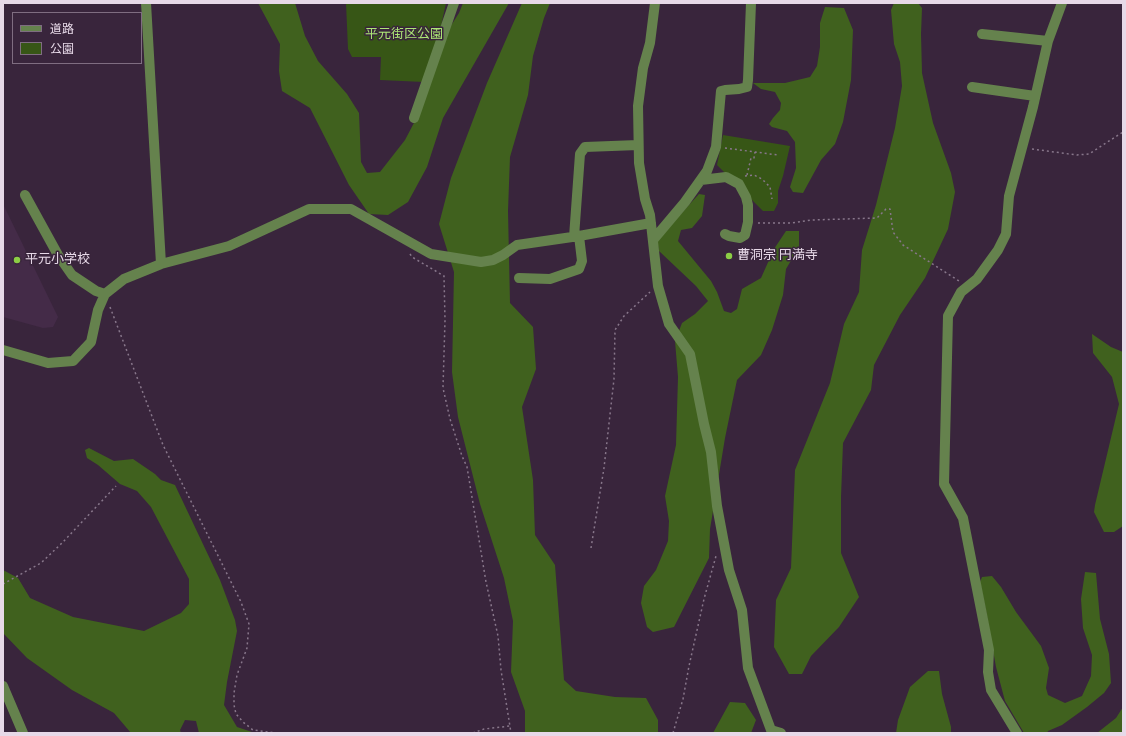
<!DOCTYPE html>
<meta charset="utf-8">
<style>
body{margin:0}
#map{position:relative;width:1126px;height:736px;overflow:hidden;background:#39253c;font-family:Overpass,"Noto Sans JP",sans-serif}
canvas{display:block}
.frame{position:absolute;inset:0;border:4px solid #e7d9e8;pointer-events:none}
.legend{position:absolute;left:12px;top:12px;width:130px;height:52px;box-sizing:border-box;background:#39253c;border:1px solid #7f6d81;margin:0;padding:5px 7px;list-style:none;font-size:12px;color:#e7d9e8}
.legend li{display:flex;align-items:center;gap:8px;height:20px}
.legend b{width:20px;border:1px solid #7f6d81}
</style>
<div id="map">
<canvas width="1126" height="736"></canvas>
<div class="frame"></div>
<ul class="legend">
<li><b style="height:5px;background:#65824d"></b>道路</li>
<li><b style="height:11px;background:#375616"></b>公園</li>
</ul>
</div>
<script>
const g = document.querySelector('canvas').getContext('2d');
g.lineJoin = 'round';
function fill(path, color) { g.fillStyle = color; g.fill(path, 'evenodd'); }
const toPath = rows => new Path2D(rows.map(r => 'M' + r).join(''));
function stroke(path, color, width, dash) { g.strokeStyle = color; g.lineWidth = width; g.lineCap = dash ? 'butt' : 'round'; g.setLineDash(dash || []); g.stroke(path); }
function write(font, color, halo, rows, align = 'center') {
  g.font = font + ' Overpass,"Noto Sans JP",sans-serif'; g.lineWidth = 3; g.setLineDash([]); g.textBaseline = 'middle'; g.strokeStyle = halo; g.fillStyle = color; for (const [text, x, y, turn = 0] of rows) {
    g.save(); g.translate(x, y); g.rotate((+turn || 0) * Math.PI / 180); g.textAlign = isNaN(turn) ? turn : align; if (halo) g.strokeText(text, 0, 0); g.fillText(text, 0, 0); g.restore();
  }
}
fill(toPath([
 [3,204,58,317,53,327,43,328,3,317]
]), '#442b48');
fill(toPath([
 [346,3,446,3,441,26,424,82,380,80,381,57,352,57,348,49],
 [723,135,790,146,783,176,778,191,778,203,774,211,763,211,717,165]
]), '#375616');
fill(toPath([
 [258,3,295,3,305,36,318,61,347,94,359,113,361,162,367,173,380,172,405,140,416,119,438,46,459,13,463,3,509,3,443,118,427,167,408,202,388,215,369,214,349,185,310,108,282,91,279,71,280,44],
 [522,3,550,3,544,18,533,56,528,95,510,157,508,211,510,303,533,327,536,369,522,407,533,480,535,535,555,565,564,680,576,691,615,697,646,698,658,720,658,733,525,733,525,711,511,672,513,621,504,578,480,504,458,417,452,372,454,272,439,224,451,178,487,83],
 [894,3,918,3,922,8,921,34,922,73,933,123,951,173,955,192,948,229,925,278,900,315,874,365,871,390,843,443,841,497,841,553,859,597,839,627,811,656,802,674,789,674,774,647,776,600,791,568,795,470,830,383,844,324,859,292,862,250,876,205,895,128,902,86,900,62,894,44,891,10],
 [825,7,844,8,853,30,851,80,843,122,835,144,821,160,803,193,793,192,790,187,796,168,795,142,787,131,772,127,769,124,773,118,780,110,781,103,775,92,761,89,753,83,785,83,810,77,817,66,820,47,820,23],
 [699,194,705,195,702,216,692,228,681,230,678,241,711,281,717,292,724,311,731,313,737,309,742,289,761,278,774,249,786,231,799,231,799,247,786,269,783,295,772,330,761,355,737,380,725,438,710,529,709,558,674,627,653,632,647,627,641,603,644,586,656,570,668,541,669,521,665,496,676,445,678,377,675,341,682,323,695,314,708,301,696,286,659,251,657,240],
 [1092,334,1111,347,1123,352,1123,526,1114,532,1104,532,1094,512,1095,505,1119,404,1112,377,1093,353],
 [89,448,114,461,133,459,155,474,161,480,175,485,220,580,235,620,237,631,227,682,224,705,237,727,255,733,199,733,196,721,185,720,180,730,181,733,131,733,114,713,72,690,27,658,3,633,3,570,18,578,30,598,73,617,144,631,181,613,189,604,189,579,151,507,137,491,120,484,98,465,87,458,85,450],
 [1085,572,1096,573,1100,619,1109,654,1111,683,1104,693,1087,707,1062,725,1048,731,1047,733,1024,733,1005,701,996,667,986,611,980,582,982,577,992,576,1001,587,1016,612,1041,646,1049,668,1046,688,1048,695,1065,703,1082,696,1091,676,1092,655,1083,628,1081,599],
 [928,671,939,671,942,694,951,727,951,733,896,733,898,720,910,687],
 [730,702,745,703,756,720,751,733,713,733],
 [1123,707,1123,733,1097,733,1116,718]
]), '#40611e');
stroke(toPath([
 [725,148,778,155],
 [1032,149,1077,155,1089,154,1123,132],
 [747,175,751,158,754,158,755,152],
 [745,176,754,175,762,179,770,187,772,199],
 [758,223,792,223,811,220,877,218,886,209,890,209,893,232,903,245,959,281],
 [410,254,412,257,444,276,445,320,443,388,450,419,462,456,467,467,486,582,498,636,501,670,511,733],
 [110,307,163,445,241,602,249,624,247,648,237,675,234,693,234,705,236,714,243,722,253,730,276,733],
 [591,548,604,468,614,379,615,330,624,316,650,292],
 [3,584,41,563,62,543,116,486],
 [473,733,484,729,510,726],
 [673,733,683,699,689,666,704,599,716,556]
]), '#88778b', 1.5, [2, 3]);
stroke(toPath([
 [146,3,161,264],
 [655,3,650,43,643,68,638,106,639,163,645,199,650,215,658,286,669,324,690,354,704,424,711,452,717,506,729,570,742,610,748,668,771,730,781,733],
 [982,34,1048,41],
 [972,87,1035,96],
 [414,118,454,3],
 [701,180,726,177,739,184,746,197,748,205,748,222,745,235,740,238,729,236,725,234],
 [25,195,58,255,72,275,96,291,105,294],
 [574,237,580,154,585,147,638,145],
 [653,240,685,202,707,171,716,147,721,91,725,90,739,89,747,87,748,80,751,3],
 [519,278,550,279,579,269,582,261,579,236],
 [3,350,48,363,73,361,91,342,98,310,105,294,124,279,161,264,229,246,309,209,351,209,431,254,481,262,493,260,503,255,517,245,579,236,651,223],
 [3,686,23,733],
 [1017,733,991,690,988,672,989,650,963,518,944,484,948,316,961,292,977,279,998,250,1006,234,1009,196,1033,107,1048,41,1062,3]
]), '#65824d', 10);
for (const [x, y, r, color] of [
 [729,256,4,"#8cce45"],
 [17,260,4,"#8cce45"]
]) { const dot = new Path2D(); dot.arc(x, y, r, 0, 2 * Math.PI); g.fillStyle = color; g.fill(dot); stroke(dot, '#39253c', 1.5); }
write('13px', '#ace775', '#39253c', [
 ["平元街区公園",404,35]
]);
write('13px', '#e7d9e8', '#39253c', [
 ["曹洞宗 円満寺",737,256],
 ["平元小学校",25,260]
], 'left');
</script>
